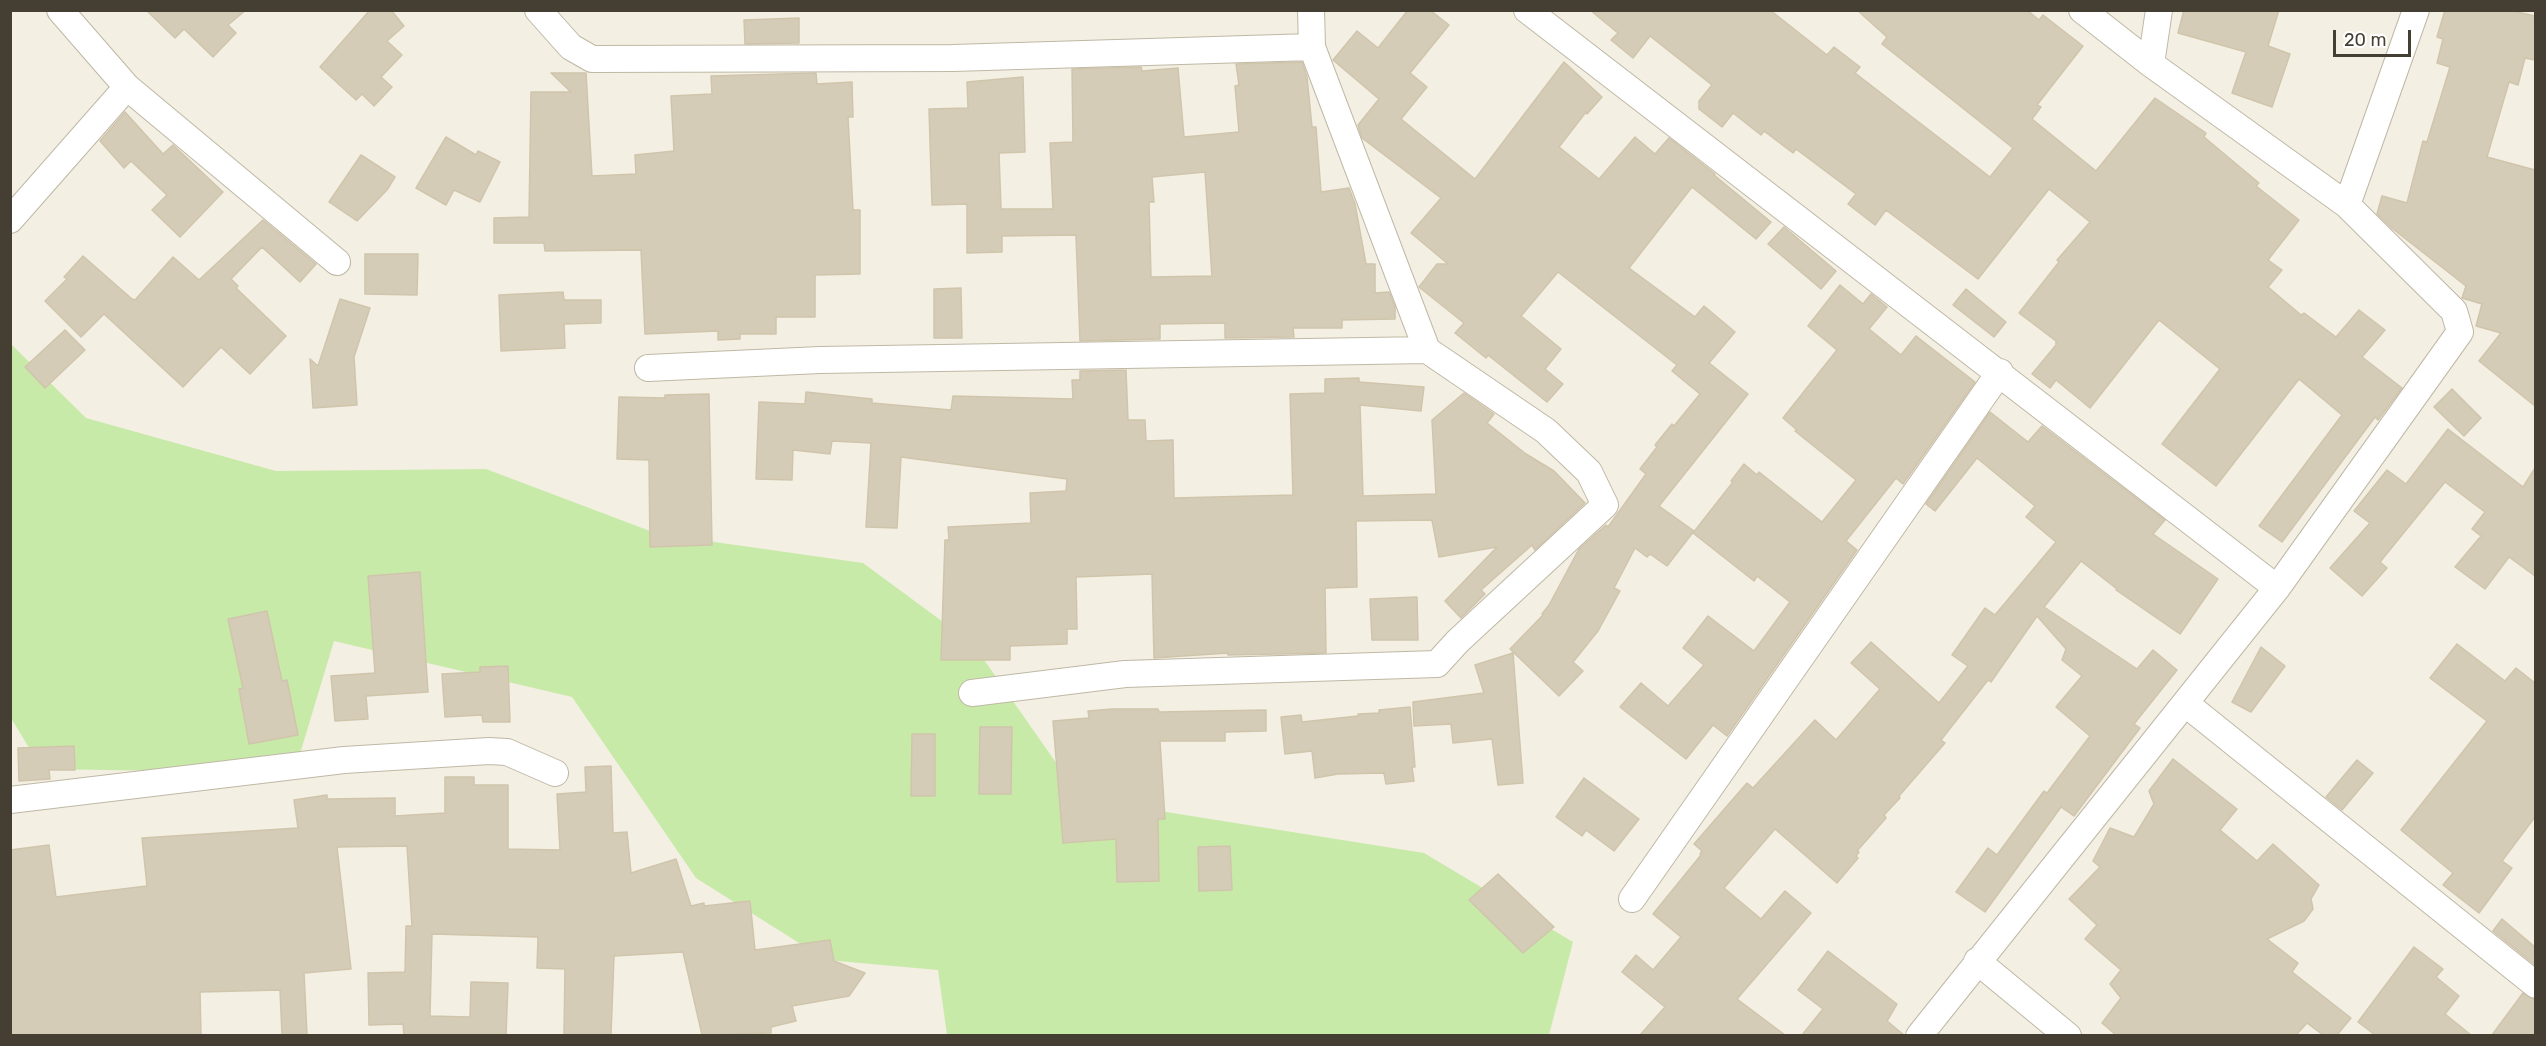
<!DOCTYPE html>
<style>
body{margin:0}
#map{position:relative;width:2546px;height:1046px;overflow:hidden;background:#f3efe3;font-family:Rubik,sans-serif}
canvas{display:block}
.frame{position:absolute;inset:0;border:12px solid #453f33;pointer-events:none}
.scale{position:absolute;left:2333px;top:30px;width:78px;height:27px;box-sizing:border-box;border:3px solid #453f33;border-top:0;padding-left:8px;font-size:18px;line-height:21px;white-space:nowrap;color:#453f33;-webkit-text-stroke:4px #fff;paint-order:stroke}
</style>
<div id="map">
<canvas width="2546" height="1046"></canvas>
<div class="frame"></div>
<div class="scale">20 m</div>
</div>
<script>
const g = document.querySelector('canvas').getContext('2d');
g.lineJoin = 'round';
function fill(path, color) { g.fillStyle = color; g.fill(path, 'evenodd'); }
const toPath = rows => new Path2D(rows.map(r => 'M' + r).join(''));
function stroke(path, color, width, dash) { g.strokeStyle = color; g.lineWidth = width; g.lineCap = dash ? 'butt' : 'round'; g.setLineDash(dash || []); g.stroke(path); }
fill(toPath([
 [11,344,86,418,276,471,486,469,658,534,863,563,973,644,1101,827,1160,811,1424,853,1573,942,1549,1035,947,1035,938,970,826,960,696,878,572,697,334,641,299,757,170,771,42,769,11,718]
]), '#c8eaa9');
const building = toPath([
 [146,10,246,10,228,25,236,33,213,57,184,29,175,38,146,10],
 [370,10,391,10,404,26,387,41,402,55,381,77,392,87,374,106,362,94,356,100,320,67,370,10],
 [1408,10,1430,10,1449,25,1410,73,1427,87,1401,119,1475,179,1564,62,1602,97,1587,114,1586,112,1559,147,1599,179,1635,137,1655,154,1669,138,1715,174,1714,175,1771,222,1756,239,1692,187,1629,268,1695,317,1704,306,1735,332,1709,363,1748,394,1659,506,1694,531,1667,566,1650,554,1647,557,1635,548,1614,588,1620,591,1598,631,1573,662,1583,671,1559,696,1510,649,1543,615,1542,614,1549,605,1579,549,1606,525,1608,527,1646,474,1640,469,1657,447,1655,445,1672,424,1674,426,1700,394,1672,371,1677,365,1558,272,1521,316,1561,349,1545,369,1563,384,1547,402,1488,355,1486,358,1455,333,1464,323,1419,287,1437,264,1448,264,1411,233,1441,198,1362,138,1358,125,1379,99,1333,60,1357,31,1378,48,1408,10],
 [1590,10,1770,10,1827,55,1834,47,1860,67,1855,73,1990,177,2013,148,1882,44,1887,37,1857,10,2027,10,2039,20,2043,15,2083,46,2037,105,2041,107,2032,119,2096,171,2155,98,2206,133,2204,137,2259,183,2256,186,2299,220,2268,260,2282,270,2268,287,2301,315,2304,313,2336,337,2359,310,2385,330,2362,357,2402,388,2378,420,2375,417,2282,542,2259,526,2342,415,2299,379,2216,486,2162,444,2220,369,2159,320,2090,408,2056,380,2050,388,2032,374,2056,345,2056,341,2019,313,2059,262,2057,260,2090,222,2049,189,1978,279,1886,210,1875,225,1848,204,1856,194,1796,149,1793,153,1764,131,1761,135,1733,113,1722,127,1699,109,1699,101,1712,85,1650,36,1633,58,1611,40,1618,33,1590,10],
 [2184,10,2279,10,2268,46,2290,54,2272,107,2232,93,2246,52,2178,33,2184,10],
 [2445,10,2508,10,2535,16,2535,60,2525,58,2518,85,2509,82,2487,157,2535,170,2535,406,2479,361,2501,333,2476,326,2482,304,2462,298,2466,286,2393,229,2377,214,2382,196,2407,203,2423,141,2427,142,2450,67,2437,63,2443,39,2437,37,2445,10],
 [799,18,799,43,745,44,744,20,799,18],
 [1302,62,1307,77,1312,127,1316,127,1321,192,1349,188,1355,204,1366,264,1375,264,1375,293,1389,292,1395,307,1395,319,1342,320,1342,328,1293,328,1294,337,1225,338,1225,323,1160,324,1160,339,1080,341,1076,235,1002,236,1002,252,967,253,967,204,932,205,929,109,968,108,967,82,1023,77,1025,152,999,153,1001,209,1053,209,1050,143,1073,142,1072,69,1141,67,1142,71,1178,68,1184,137,1239,132,1235,86,1239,85,1236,64,1302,62],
 [1205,172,1212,276,1151,277,1149,202,1154,202,1152,177,1205,172],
 [551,73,586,73,592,176,636,174,635,155,674,151,671,96,712,94,711,76,816,73,817,84,852,82,853,117,848,117,853,210,860,210,860,274,815,275,815,317,776,317,776,334,740,334,740,339,718,340,718,331,645,334,641,250,545,251,544,243,494,243,494,218,529,217,531,92,571,92,551,73],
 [125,112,163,154,173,145,223,192,180,237,152,210,167,195,131,161,124,168,100,141,125,112],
 [446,137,476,155,478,151,500,162,480,202,454,190,446,205,416,188,446,137],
 [361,155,395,177,387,190,357,221,329,202,361,155],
 [263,220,316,264,300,282,262,247,231,279,238,286,236,288,286,336,250,374,221,347,183,387,104,314,81,337,45,301,67,279,64,277,83,256,132,299,135,300,173,257,199,280,263,220],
 [1784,227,1836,271,1821,289,1768,244,1784,227],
 [365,254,418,254,417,295,365,294,365,254],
 [1840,285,1863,304,1871,294,1887,307,1869,329,1901,355,1916,336,1975,382,1903,484,1896,478,1846,541,1857,550,1727,736,1713,725,1686,759,1620,707,1641,683,1668,706,1704,665,1683,648,1708,616,1754,651,1790,602,1757,576,1754,581,1693,533,1733,482,1731,481,1744,464,1757,475,1759,472,1822,522,1856,480,1795,431,1797,430,1783,418,1837,350,1808,326,1840,285],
 [961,288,962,338,934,338,934,289,961,288],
 [1966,289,2006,322,1994,337,1953,305,1966,289],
 [563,292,564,300,601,300,601,323,564,324,565,348,501,351,499,295,563,292],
 [340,299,370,308,354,357,357,405,313,408,310,359,318,366,340,299],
 [65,330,85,350,45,388,25,367,65,330],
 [1126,370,1128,420,1145,420,1146,441,1173,440,1174,498,1293,495,1290,394,1325,393,1325,379,1359,378,1359,382,1424,387,1421,411,1360,405,1363,496,1436,494,1432,420,1464,393,1494,414,1487,423,1526,454,1554,471,1585,503,1535,550,1532,545,1481,590,1485,594,1461,618,1445,601,1497,547,1439,557,1432,520,1356,521,1357,587,1325,588,1326,653,1228,655,1228,653,1154,658,1152,574,1076,577,1077,629,1067,629,1067,644,1010,646,1010,660,941,660,945,540,949,540,948,527,1031,523,1030,493,1066,491,1067,479,901,457,897,528,866,527,871,443,832,441,830,454,793,450,792,480,756,479,759,402,805,404,806,392,872,399,872,403,951,410,953,396,1073,399,1072,380,1080,380,1080,371,1126,370],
 [2452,389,2481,418,2464,436,2434,407,2452,389],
 [709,394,712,545,650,547,649,460,617,459,619,397,665,398,665,395,709,394],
 [1990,412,2028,442,2042,426,2165,520,2153,534,2218,579,2180,634,2116,590,2117,589,2081,561,2044,607,2137,669,2153,650,2177,670,2134,724,2140,728,2074,816,2061,807,1985,912,1956,892,1988,848,1997,855,2044,791,2047,793,2090,736,2056,707,2082,676,2062,660,2066,649,2037,616,1991,682,1988,680,1941,740,1945,743,1899,796,1900,798,1884,815,1886,818,1857,851,1859,852,1856,856,1858,858,1837,883,1775,829,1724,888,1761,919,1785,891,1811,913,1737,999,1785,1035,1640,1035,1665,1007,1622,972,1636,955,1653,970,1681,937,1653,914,1701,855,1700,854,1702,851,1694,844,1747,783,1753,788,1815,720,1836,740,1880,689,1851,663,1871,642,1939,703,1968,666,1952,655,1985,608,1995,615,2056,542,2026,517,2035,506,1977,458,1935,511,1926,504,1990,412],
 [2448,429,2523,487,2535,468,2535,576,2509,557,2485,589,2455,567,2481,536,2472,529,2485,512,2445,482,2380,562,2387,568,2362,596,2330,568,2370,523,2354,511,2387,470,2406,484,2448,429],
 [420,572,428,692,366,696,368,719,335,721,331,676,375,673,368,576,420,572],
 [1417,597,1418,640,1372,640,1370,599,1417,597],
 [267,611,282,681,287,680,298,735,249,744,239,689,243,688,228,619,267,611],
 [2457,644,2505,681,2516,668,2535,683,2535,817,2502,861,2512,868,2479,913,2443,885,2453,873,2401,830,2487,721,2430,678,2457,644],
 [2261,647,2285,666,2251,712,2232,702,2261,647],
 [1513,653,1523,783,1498,785,1492,739,1453,743,1451,724,1414,726,1413,702,1484,693,1475,665,1513,653],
 [508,666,510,722,483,722,482,715,445,717,442,674,480,672,480,667,508,666],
 [1410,707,1415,767,1412,767,1414,781,1386,784,1384,773,1338,774,1315,778,1312,751,1285,754,1281,717,1301,715,1302,722,1358,716,1358,714,1379,713,1379,710,1410,707],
 [1112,709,1158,709,1159,712,1266,710,1266,731,1225,732,1225,741,1160,741,1165,819,1158,819,1159,881,1117,882,1116,839,1063,843,1053,721,1089,718,1088,711,1112,709],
 [980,727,1012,727,1011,794,979,794,980,727],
 [912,734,935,734,935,796,911,796,912,734],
 [74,746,75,770,49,770,50,779,19,781,18,748,74,746],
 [2173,759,2237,809,2220,830,2257,861,2273,844,2319,885,2311,899,2313,909,2304,921,2267,939,2298,963,2292,972,2351,1018,2337,1035,2323,1035,2307,1023,2296,1035,2116,1035,2102,1023,2121,998,2110,984,2121,970,2085,939,2097,925,2069,899,2100,867,2093,861,2110,828,2134,837,2154,804,2149,791,2173,759],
 [2357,760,2373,773,2342,810,2326,797,2357,760],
 [611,766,613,833,627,832,631,873,676,859,691,906,704,903,704,906,750,901,755,950,830,940,834,961,865,973,849,996,792,1006,796,1021,771,1027,771,1033,702,1035,683,952,614,956,611,1035,564,1035,565,969,537,968,538,937,432,934,430,1016,470,1017,471,982,508,983,506,1035,404,1035,403,1024,369,1025,368,973,405,972,406,926,412,926,407,846,337,847,351,969,304,973,307,1035,282,1035,280,990,200,992,201,1035,10,1035,10,850,49,845,56,897,147,886,142,838,298,828,294,800,327,795,327,799,395,798,395,816,445,813,445,777,474,777,474,785,508,785,508,849,560,850,557,794,586,792,585,767,611,766],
 [1584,778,1639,819,1614,851,1586,830,1582,836,1556,817,1584,778],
 [1230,846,1232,890,1199,891,1198,847,1230,846],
 [1498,874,1554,927,1523,953,1469,900,1498,874],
 [2502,919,2535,947,2535,965,2493,931,2502,919],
 [2414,947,2443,969,2436,977,2459,996,2445,1014,2471,1035,2375,1035,2358,1022,2414,947],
 [1828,951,1897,1004,1887,1021,1904,1035,1802,1035,1823,1009,1798,990,1828,951],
 [2523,993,2535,1000,2535,1035,2492,1035,2523,993]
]);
fill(building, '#d5ccb8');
stroke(building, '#d0c5ab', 1.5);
const minor = toPath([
 [60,10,127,87,337,262],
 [538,10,571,47,592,59,953,58,1312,47],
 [1311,10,1312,47,1427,350],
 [1527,10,2277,588],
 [2151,64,2159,10],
 [2347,205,2416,10],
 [10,220,127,87],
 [648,368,820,360,1427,350,1546,431,1589,472,1605,505,1458,641,1437,664,1125,674,972,693],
 [2186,704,2536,985],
 [10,800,344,760,489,751,507,752,555,773],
 [1632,899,2000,372],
 [1977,961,2068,1036],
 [1919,1036,2277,588,2460,332,2454,311,2347,205,2151,64,2082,10]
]);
stroke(minor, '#bfb8a5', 28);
stroke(minor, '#fff', 26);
</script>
